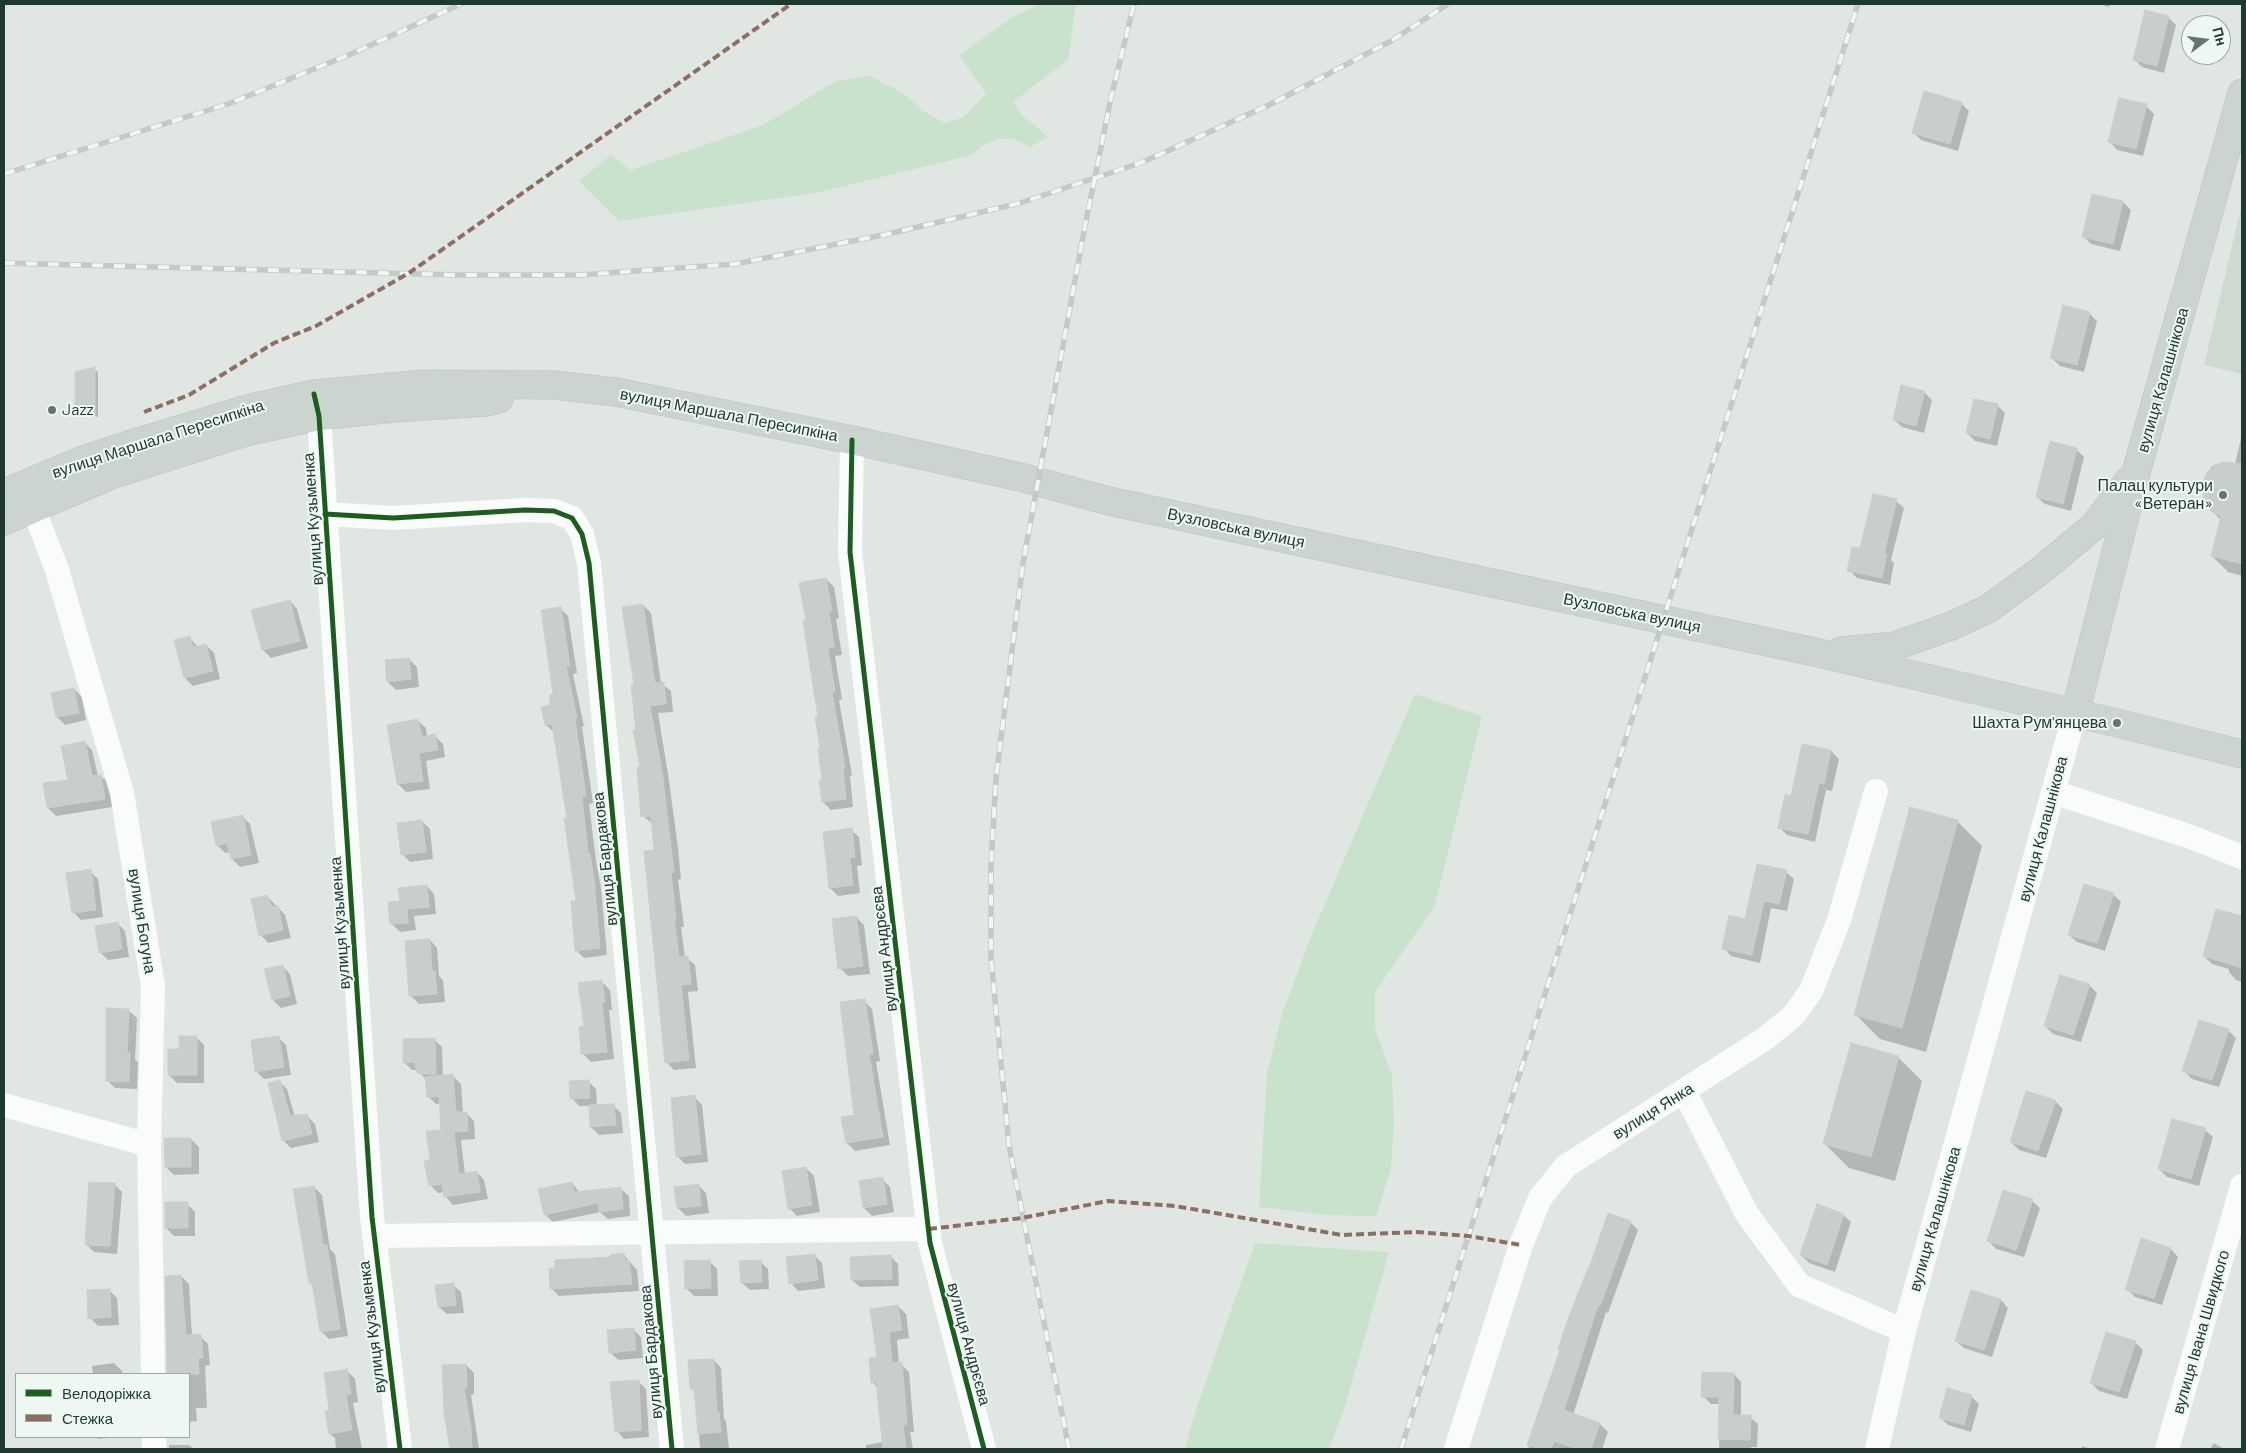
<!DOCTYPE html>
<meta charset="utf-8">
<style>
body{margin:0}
#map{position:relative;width:2246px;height:1453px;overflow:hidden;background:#e0e7e3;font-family:Barlow,sans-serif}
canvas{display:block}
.frame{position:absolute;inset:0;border:5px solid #1e3a2e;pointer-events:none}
.legend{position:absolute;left:15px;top:1373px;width:175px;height:65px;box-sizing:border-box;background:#eef7f1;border:1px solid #9baba3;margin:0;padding:6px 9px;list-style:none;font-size:15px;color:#1e3a2e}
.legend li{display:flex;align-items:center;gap:10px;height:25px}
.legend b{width:25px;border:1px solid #9baba3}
.north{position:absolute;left:2181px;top:15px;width:50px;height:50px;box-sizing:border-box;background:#eef7f1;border:1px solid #9baba3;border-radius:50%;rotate:75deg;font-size:14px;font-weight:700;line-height:20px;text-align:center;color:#1e3a2e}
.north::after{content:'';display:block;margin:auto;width:18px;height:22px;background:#62776d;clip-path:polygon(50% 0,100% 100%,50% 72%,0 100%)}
</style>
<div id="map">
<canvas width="2246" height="1453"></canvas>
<div class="frame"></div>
<ul class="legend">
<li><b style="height:6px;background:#1b5e20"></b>Велодоріжка</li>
<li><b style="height:6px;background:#8d6e63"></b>Стежка</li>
</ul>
<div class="north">Пн</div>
</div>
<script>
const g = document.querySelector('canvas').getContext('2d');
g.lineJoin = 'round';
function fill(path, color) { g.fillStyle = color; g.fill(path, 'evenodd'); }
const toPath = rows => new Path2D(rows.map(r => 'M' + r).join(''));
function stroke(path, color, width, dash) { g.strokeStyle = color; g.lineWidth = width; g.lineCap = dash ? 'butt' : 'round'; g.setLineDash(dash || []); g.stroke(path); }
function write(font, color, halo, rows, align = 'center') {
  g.font = font + ' Barlow,sans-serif'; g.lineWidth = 4; g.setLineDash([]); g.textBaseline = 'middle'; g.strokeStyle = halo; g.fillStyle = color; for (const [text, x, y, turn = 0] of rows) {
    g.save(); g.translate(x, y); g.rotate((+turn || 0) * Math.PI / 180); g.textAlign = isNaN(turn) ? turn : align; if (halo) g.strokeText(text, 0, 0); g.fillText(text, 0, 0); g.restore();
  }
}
fill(toPath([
 [2242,203,2242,374,2204,365]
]), '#ced9d2');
fill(toPath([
 [1040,4,1076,4,1068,60,1013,102,1021,114,1048,137,1030,147,1014,139,998,139,984,145,972,155,816,193,619,221,579,181,611,155,631,170,763,125,836,81,869,76,903,93,923,111,945,123,964,117,986,94,959,55,1013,17],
 [1415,694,1482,716,1434,907,1375,992,1375,1028,1392,1076,1394,1121,1391,1168,1376,1216,1326,1215,1259,1207,1267,1073,1283,1011,1312,934],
 [1255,1243,1389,1252,1344,1410,1329,1449,1185,1449,1196,1409]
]), '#c8e2cc');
fill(toPath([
 [2098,4,2110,4,2109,7],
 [2168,17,2176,25,2164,73,2142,67,2134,59],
 [1961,103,1969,111,1958,151,1921,140,1913,132],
 [2146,106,2154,114,2143,156,2117,150,2110,142],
 [2123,202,2131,210,2120,251,2091,244,2083,236],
 [2089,313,2097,321,2084,372,2060,366,2052,358],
 [94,369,98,372,98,417,80,412,76,409],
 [1924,392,1932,400,1924,433,1902,427,1894,420],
 [1998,406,2005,413,1997,446,1975,441,1967,433],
 [2242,434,2242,576,2228,572,2212,556,2221,520,2213,512,2235,464],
 [2076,449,2084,457,2071,511,2045,504,2037,497],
 [1896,501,1904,508,1891,560,1894,563,1890,585,1857,578,1849,570],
 [826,579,834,587,839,618,836,619,842,655,835,656,842,699,839,700,852,775,850,776,853,807,831,810,823,802,824,781,816,718,819,718,808,622],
 [290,601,297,609,308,648,271,658,263,650,253,611],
 [643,605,651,613,661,683,671,691,673,712,658,713,669,780,678,848,681,879,678,880,684,927,681,927,685,958,687,958,695,965,698,991,688,992,696,1068,674,1070,666,1062,653,824,643,816,635,686],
 [560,608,568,616,577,673,573,674,584,726,582,727,593,803,589,804,596,861,601,888,607,955,584,958,576,950,577,902,568,819,555,733,546,725,554,695],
 [189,637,198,647,206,645,214,653,220,679,193,686,185,678],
 [409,659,417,667,419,687,396,690,388,682],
 [74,689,82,697,86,720,65,725,57,717],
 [418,721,426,728,427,737,435,736,443,744,445,757,426,761,430,789,406,792,398,784],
 [85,743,92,750,98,776,101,776,109,784,113,807,56,816,48,808,45,784,70,781],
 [1803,745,1831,751,1839,759,1832,791,1826,790,1815,842,1787,835,1779,827,1791,797],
 [242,816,250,824,259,863,240,867,232,859,231,852,225,853,217,845],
 [422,821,430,829,433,859,410,862,402,854],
 [1958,822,1982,846,1926,1052,1880,1039,1856,1015],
 [851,830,859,837,862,865,857,866,860,893,838,896,830,888],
 [90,871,98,879,103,917,81,920,73,912],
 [1786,872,1794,879,1787,911,1771,908,1760,963,1731,956,1724,948],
 [427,886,434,894,436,914,414,916,416,930,400,932,392,924,401,902],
 [2113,894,2121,902,2105,951,2077,942,2069,935],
 [267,896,285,915,291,938,268,943,261,935],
 [2217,910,2242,918,2242,982,2236,980,2229,972,2229,969,2212,964,2204,956],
 [856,917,864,925,870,974,848,976,840,968],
 [117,923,125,931,129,957,108,960,100,952],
 [430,940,437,948,439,976,443,980,445,1002,419,1004,411,996],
 [282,966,290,974,297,1004,281,1008,273,1000],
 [602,982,610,990,612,1010,609,1010,614,1059,591,1062,583,1054,585,1028],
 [2089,985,2097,993,2081,1042,2053,1034,2045,1026],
 [864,1001,872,1009,880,1061,876,1062,890,1145,855,1151,847,1143,856,1116],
 [107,1010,129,1011,137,1018,135,1060,138,1062,137,1089,115,1088,107,1080],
 [2228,1030,2236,1038,2219,1087,2192,1079,2184,1071],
 [196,1037,204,1045,204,1083,177,1083,169,1075,181,1050],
 [278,1037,286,1045,291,1075,264,1079,256,1071],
 [434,1039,442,1047,443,1077,453,1076,461,1084,463,1113,466,1113,474,1121,475,1139,461,1140,465,1174,477,1172,484,1180,488,1199,453,1205,446,1197,445,1192,438,1193,430,1185,431,1161,442,1132,441,1104,436,1104,428,1096,427,1081,418,1070,412,1070,404,1062],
 [1898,1057,1922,1081,1895,1181,1849,1168,1825,1144],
 [279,1081,287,1089,295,1117,307,1116,315,1124,319,1142,291,1148,283,1140],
 [588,1081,596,1089,597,1106,613,1105,621,1113,623,1133,599,1135,591,1127,590,1106,579,1106,572,1098],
 [694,1097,702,1105,708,1162,685,1164,677,1156],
 [2055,1101,2063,1109,2046,1158,2019,1150,2011,1142],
 [2205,1130,2213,1137,2199,1186,2167,1177,2159,1169],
 [191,1139,199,1147,199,1174,174,1175,166,1167],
 [806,1168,814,1176,820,1212,797,1216,789,1208],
 [882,1179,890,1187,894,1212,872,1216,864,1208],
 [572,1183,580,1193,621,1189,629,1196,630,1216,608,1219,600,1212,553,1222,545,1214],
 [114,1184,122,1192,117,1254,94,1252,86,1244],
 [698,1185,706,1193,709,1213,686,1216,678,1208],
 [314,1187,322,1195,330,1249,335,1254,348,1336,329,1339,321,1331,314,1286,310,1283],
 [2032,1201,2040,1208,2024,1257,1996,1249,1989,1241],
 [187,1204,195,1212,195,1236,174,1236,166,1228],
 [1843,1215,1851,1222,1835,1272,1809,1263,1801,1255],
 [1630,1222,1638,1230,1608,1313,1606,1312,1573,1415,1600,1424,1608,1432,1602,1449,1528,1449,1561,1351],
 [2171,1249,2178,1257,2162,1305,2135,1297,2127,1289],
 [624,1255,637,1270,639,1291,559,1296,551,1288,612,1258],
 [814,1255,822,1263,825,1288,798,1291,791,1283],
 [890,1256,898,1264,899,1286,860,1287,852,1280],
 [709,1261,717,1269,718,1296,694,1296,686,1288],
 [760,1261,768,1269,769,1289,750,1290,742,1283],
 [181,1276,189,1284,192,1336,200,1336,208,1344,210,1365,205,1366,207,1408,196,1408,197,1421,189,1422,189,1374,168,1374,166,1277],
 [453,1285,461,1292,464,1313,447,1314,439,1307],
 [109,1290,117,1298,119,1325,98,1326,90,1318],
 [2001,1300,2008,1308,1992,1357,1964,1348,1956,1341],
 [898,1306,906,1314,909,1338,897,1340,899,1364,901,1364,909,1372,914,1432,910,1432,913,1449,866,1449,866,1445,883,1442,878,1388,872,1382,878,1359],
 [633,1329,641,1337,643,1358,618,1360,610,1352],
 [2135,1342,2143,1350,2127,1399,2099,1391,2091,1383],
 [714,1360,721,1368,724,1419,726,1421,729,1449,700,1449,696,1393,691,1388],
 [114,1363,122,1371,123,1374,93,1374,92,1366],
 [466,1365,474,1373,474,1394,471,1395,479,1449,449,1449],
 [347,1371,355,1379,358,1402,353,1403,362,1449,336,1449,335,1438,330,1434,331,1411],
 [1734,1374,1741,1382,1741,1416,1750,1417,1758,1424,1757,1447,1751,1447,1751,1449,1719,1449,1720,1404,1711,1404,1703,1396],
 [638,1381,646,1389,649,1437,624,1439,617,1431],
 [1971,1396,1979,1404,1971,1432,1948,1425,1940,1417],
 [96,1437,118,1437,98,1439],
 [2214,1443,2224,1449,2210,1449],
 [169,1445,189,1445,194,1449,169,1449],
 [2082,1446,2091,1449,2081,1449]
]), '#0003');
const building = toPath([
 [2145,10,2169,16,2157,66,2133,60,2145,10],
 [1924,91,1962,102,1950,144,1912,133,1924,91],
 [2119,98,2147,104,2136,149,2108,142,2119,98],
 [2092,194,2123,201,2113,244,2082,237,2092,194],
 [2063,305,2090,312,2077,365,2050,358,2063,305],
 [95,367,95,415,75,409,75,372,95,367],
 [1901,385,1925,391,1916,426,1893,420,1901,385],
 [1974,399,1998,404,1990,439,1966,433,1974,399],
 [2050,441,2077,448,2063,504,2036,497,2050,441],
 [2223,462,2242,464,2242,564,2211,556,2221,516,2212,512,2204,502,2203,488,2205,476,2212,466,2223,462],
 [1873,494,1897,499,1884,554,1887,554,1882,578,1847,571,1852,547,1860,548,1873,494],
 [826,578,832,611,829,611,834,647,828,648,835,692,832,692,845,768,843,768,846,799,822,802,819,780,822,780,818,749,820,748,815,717,818,717,803,621,806,621,799,583,826,578],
 [290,600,300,641,262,650,251,610,290,600],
 [643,604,655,683,664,682,666,704,650,706,662,771,670,839,674,872,671,872,676,919,674,919,679,957,688,956,691,984,681,985,689,1060,665,1063,644,851,654,850,651,816,641,817,637,768,640,767,633,730,636,730,631,685,634,685,622,607,643,604],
 [561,607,570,666,566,666,577,718,575,719,586,796,582,796,588,854,590,854,594,879,600,948,575,951,571,901,576,901,564,818,567,818,552,724,545,725,541,707,550,705,550,695,553,694,541,610,561,607],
 [190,636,193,647,206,644,213,671,184,678,174,640,190,636],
 [409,658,411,679,387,682,385,660,409,658],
 [74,688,79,713,56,717,51,693,74,688],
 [418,719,422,737,435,734,438,750,419,753,423,781,397,784,387,725,418,719],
 [85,741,92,776,101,775,105,799,47,808,43,783,68,780,61,746,85,741],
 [1802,744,1831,750,1824,784,1819,783,1808,834,1778,828,1785,794,1791,796,1802,744],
 [1910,807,1958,820,1902,1028,1854,1015,1910,807],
 [243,815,251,855,231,859,227,843,216,846,211,822,243,815],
 [422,820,426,852,401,855,397,823,422,820],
 [852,828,855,857,850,858,853,885,829,888,823,832,852,828],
 [1757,864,1787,870,1779,904,1764,901,1752,955,1722,949,1729,915,1745,919,1757,864],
 [91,869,96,910,72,913,66,873,91,869],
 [2084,884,2114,893,2097,943,2068,935,2084,884],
 [427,885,429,907,407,909,408,923,390,924,388,902,400,901,398,888,427,885],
 [267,895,272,907,278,905,283,930,259,936,251,899,267,895],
 [2216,909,2242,916,2242,968,2203,956,2216,909],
 [856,916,863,966,838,969,832,919,856,916],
 [118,922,122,949,99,953,95,926,118,922],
 [430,939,432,971,435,971,437,994,409,996,405,941,430,939],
 [283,965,290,996,272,1000,264,969,283,965],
 [2060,975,2090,984,2073,1035,2044,1026,2060,975],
 [602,980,605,1002,602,1003,607,1052,581,1054,579,1027,584,1026,578,983,602,980],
 [865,999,873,1054,869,1054,883,1137,846,1143,841,1117,854,1115,840,1002,865,999],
 [106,1008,129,1009,127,1053,130,1053,129,1082,106,1081,106,1008],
 [2199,1020,2229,1029,2212,1080,2182,1071,2199,1020],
 [179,1036,197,1036,197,1075,168,1075,168,1049,179,1049,179,1036],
 [279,1036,284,1067,255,1072,251,1040,279,1036],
 [435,1038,436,1074,418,1074,414,1062,403,1063,403,1039,435,1038],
 [1851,1043,1899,1056,1871,1157,1823,1144,1851,1043],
 [453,1074,456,1112,467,1112,468,1131,454,1132,459,1174,477,1171,480,1192,444,1197,442,1184,429,1186,424,1161,430,1160,426,1131,441,1130,439,1096,427,1097,425,1077,453,1074],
 [280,1080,290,1116,307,1114,312,1134,282,1141,268,1083,280,1080],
 [589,1080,590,1098,570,1099,569,1081,589,1080],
 [2026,1091,2056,1100,2038,1151,2010,1142,2026,1091],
 [695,1095,701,1154,676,1157,671,1098,695,1095],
 [614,1104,616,1125,590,1127,589,1105,614,1104],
 [2172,1119,2206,1128,2191,1179,2158,1169,2172,1119],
 [164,1138,191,1138,191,1167,165,1167,164,1138],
 [806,1167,812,1205,788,1209,782,1171,806,1167],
 [883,1177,887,1204,863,1208,859,1181,883,1177],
 [89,1182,115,1183,110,1246,85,1245,89,1182],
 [572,1182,574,1192,621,1187,623,1209,599,1212,598,1203,544,1215,538,1189,572,1182],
 [699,1184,701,1206,677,1208,674,1187,699,1184],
 [314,1186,323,1245,327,1245,340,1329,320,1332,312,1283,309,1283,293,1189,314,1186],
 [2003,1190,2033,1199,2016,1250,1987,1241,2003,1190],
 [165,1202,188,1202,188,1228,165,1228,165,1202],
 [1817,1204,1844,1214,1827,1265,1800,1255,1817,1204],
 [1608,1213,1631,1221,1600,1306,1598,1305,1564,1410,1600,1423,1591,1449,1578,1449,1554,1441,1551,1449,1540,1449,1527,1445,1560,1350,1558,1349,1568,1319,1588,1268,1589,1268,1608,1213],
 [2141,1238,2171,1248,2154,1298,2125,1290,2141,1238],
 [624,1253,625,1261,629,1260,632,1284,550,1289,549,1268,555,1268,555,1260,610,1257,610,1255,624,1253],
 [815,1254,818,1280,789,1284,786,1257,815,1254],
 [891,1255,892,1279,851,1280,850,1257,891,1255],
 [710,1260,711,1288,685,1289,684,1261,710,1260],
 [761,1260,762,1282,741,1283,739,1261,761,1260],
 [181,1275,186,1335,201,1334,203,1358,198,1358,199,1374,167,1374,165,1276,181,1275],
 [454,1283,456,1305,438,1307,435,1285,454,1283],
 [110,1289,111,1317,88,1319,87,1290,110,1289],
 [1971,1290,2001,1299,1984,1350,1955,1341,1971,1290],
 [898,1305,902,1330,889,1332,892,1363,902,1362,907,1424,903,1425,906,1449,883,1449,876,1382,871,1383,869,1358,877,1357,870,1309,898,1305],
 [634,1328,636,1350,609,1353,607,1330,634,1328],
 [2106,1332,2136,1341,2119,1392,2090,1383,2106,1332],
 [714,1359,717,1412,719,1412,721,1432,698,1434,694,1389,690,1389,688,1360,714,1359],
 [466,1364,467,1387,464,1387,471,1428,472,1449,450,1449,444,1413,442,1365,466,1364],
 [347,1369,351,1394,346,1395,352,1430,329,1434,325,1411,329,1410,324,1373,347,1369],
 [1702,1372,1734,1373,1733,1415,1751,1415,1750,1440,1718,1439,1719,1397,1701,1397,1702,1372],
 [639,1380,641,1430,615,1432,610,1382,639,1380],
 [1947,1388,1972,1395,1964,1425,1939,1418,1947,1388]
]);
fill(building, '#c8cecb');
stroke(building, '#c9d0cc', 1);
const major = toPath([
 [4,493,85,459,141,441,251,408,314,394,423,384,554,385,616,392,852,440,1020,477,1109,501,1819,653,2117,723,2242,754],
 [4,521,114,474,246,432,319,416,394,408,487,402,499,399],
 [1841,651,1895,646,1951,626,1988,609,2040,571,2094,526,2129,480],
 [2075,713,2137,469,2242,93]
]);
stroke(major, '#bac4bf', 29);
stroke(toPath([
 [315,397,319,416,372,1217,400,1449],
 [852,440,850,552,930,1243,984,1449],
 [27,492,57,570,122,793,153,986,149,1145,153,1374],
 [325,514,393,518,525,510,554,511,572,518,582,534,589,563,672,1449],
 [2053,792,2191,837,2242,857],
 [1684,1091,1747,1214,1799,1285,1904,1331],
 [4,1105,149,1145],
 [374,1236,929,1229],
 [154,1437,154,1449],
 [1456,1449,1521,1245,1540,1198,1566,1166,1766,1038,1793,1016,1811,991,1839,920,1876,791],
 [1877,1449,1904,1331,2075,713],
 [2167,1449,2242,1186]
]), '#fafbfb', 24);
stroke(major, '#ccd4d0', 28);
const rail = toPath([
 [4,174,228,104,351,54,461,4],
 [4,263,458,275,579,275,735,264,888,234,1020,203,1143,162,1269,105,1391,41,1448,4],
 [1069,1449,1009,1146,991,958,991,865,996,778,1023,563,1085,226,1111,98,1134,4],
 [1401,1449,1858,4]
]);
stroke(rail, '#c5c9c7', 5.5);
stroke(rail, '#eef7f1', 4, [11]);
stroke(toPath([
 [144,412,189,395,274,343,316,326,409,273,791,4],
 [929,1229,1022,1218,1108,1201,1175,1206,1342,1235,1416,1232,1468,1236,1521,1245]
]), '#8d6e63', 4, [8, 4]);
stroke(toPath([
 [314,394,319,416,372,1217,400,1449],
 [852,440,850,552,930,1243,984,1449],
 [325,514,393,518,525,510,554,511,572,518,582,534,589,563,672,1449]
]), '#1b5e20', 5);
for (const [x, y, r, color] of [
 [52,410,5,"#62776d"],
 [2223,495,5,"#62776d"],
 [2117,723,5,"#62776d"]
]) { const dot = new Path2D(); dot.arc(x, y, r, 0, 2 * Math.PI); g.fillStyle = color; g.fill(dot); stroke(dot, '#eef7f1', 2); }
write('16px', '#1e3a2e', '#eef7f1', [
 ["вулиця Калашнікова",2163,380,-74],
 ["вулиця Маршала Пересипкіна",729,415,11],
 ["вулиця Маршала Пересипкіна",158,439,-18],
 ["вулиця Кузьменка",313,519,-94],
 ["Вузловська вулиця",1236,528,12],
 ["Вузловська вулиця",1632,613,12],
 ["вулиця Калашнікова",2043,829,-75],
 ["вулиця Бардакова",605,859,-96],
 ["вулиця Богуна",142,921,81],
 ["вулиця Кузьменка",340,923,-94],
 ["вулиця Андрєєва",884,949,-97],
 ["вулиця Янка",1653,1111,-32],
 ["вулиця Калашнікова",1935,1219,-74],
 ["вулиця Кузьменка",372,1327,-97],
 ["вулиця Івана Швидкого",2201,1332,-74],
 ["вулиця Андрєєва",969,1344,75],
 ["вулиця Бардакова",651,1352,-95]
]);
write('16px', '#1e3a2e', '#eef7f1', [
 ["Jazz",62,410,"left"],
 ["Палац культури",2213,486],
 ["«Ветеран»",2213,504],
 ["Шахта Рум'янцева",2107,723]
], 'right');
</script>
